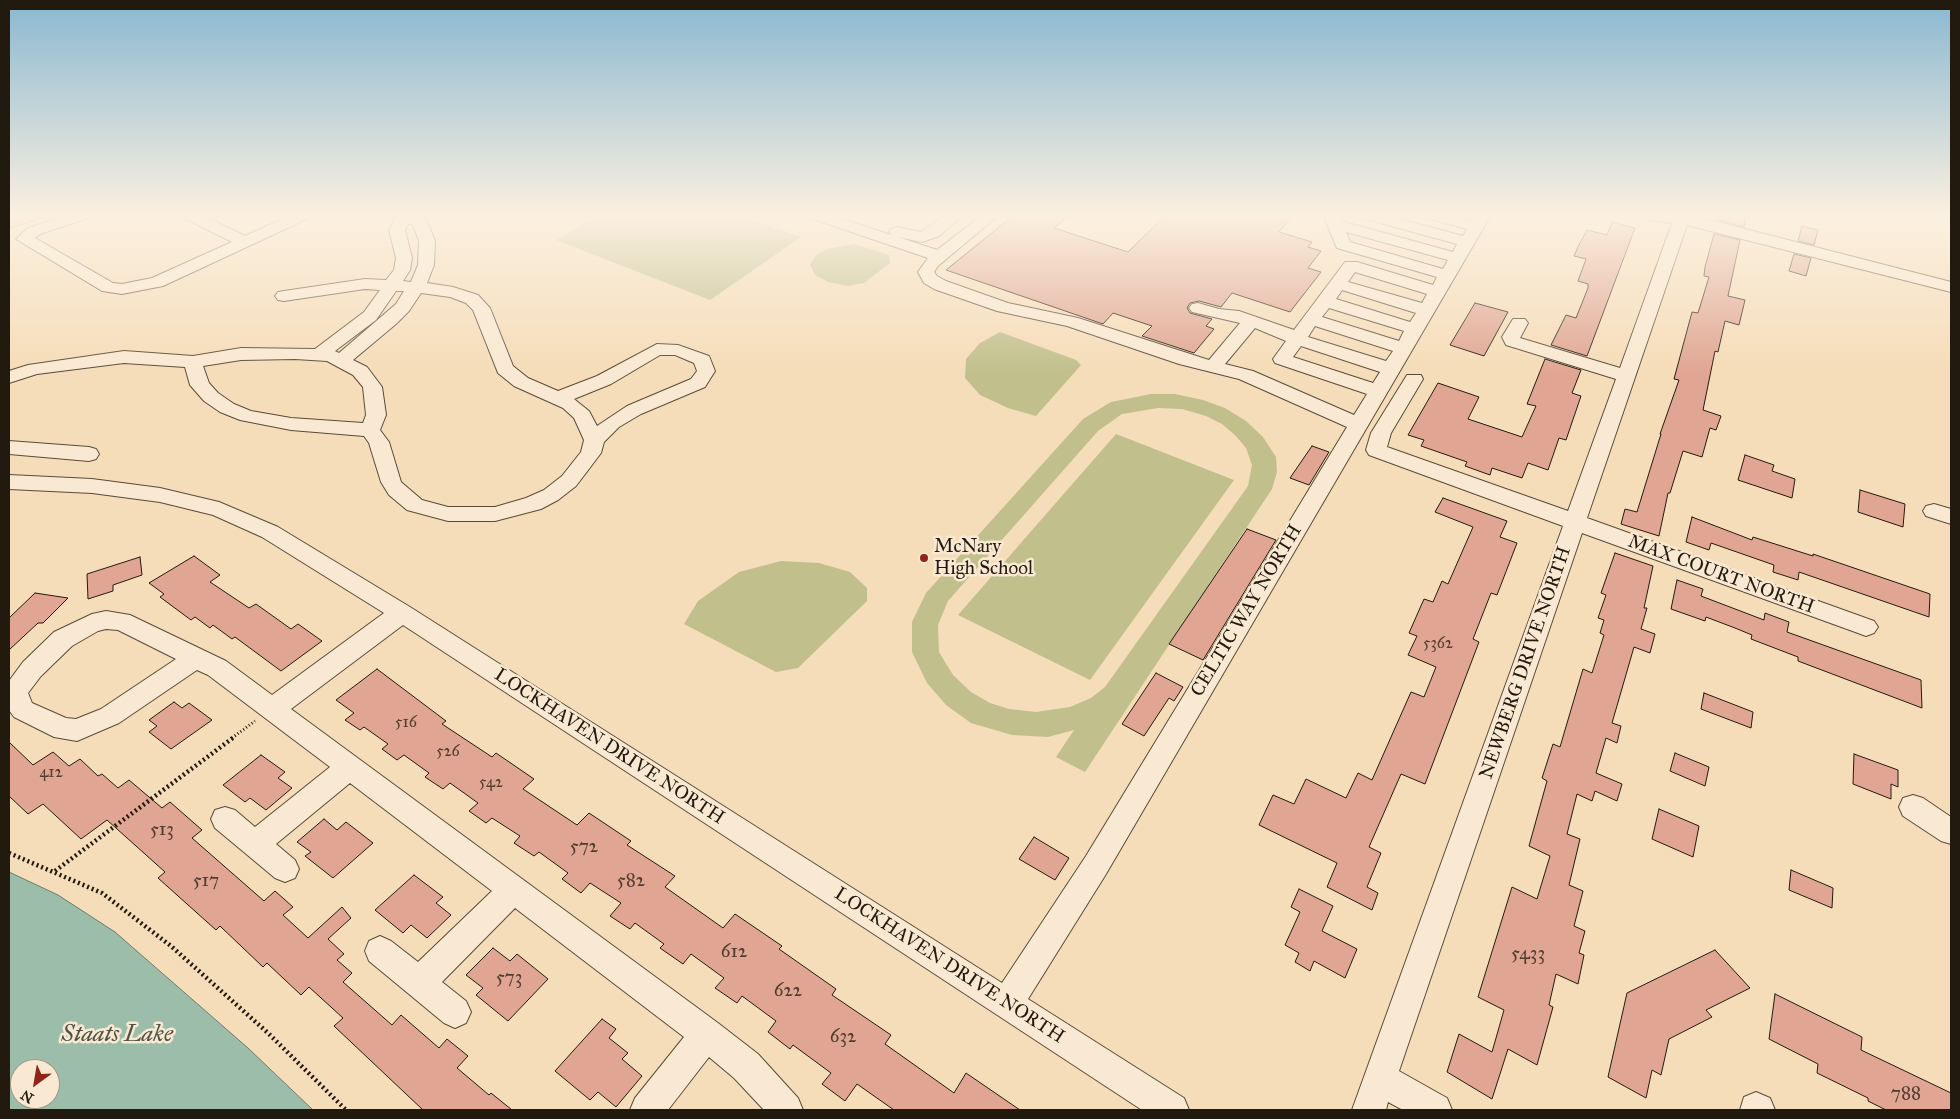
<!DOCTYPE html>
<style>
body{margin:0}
#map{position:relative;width:1960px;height:1119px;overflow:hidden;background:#f6ddb9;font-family:"IM FELL Great Primer",serif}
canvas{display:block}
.frame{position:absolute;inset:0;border:10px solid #231a0f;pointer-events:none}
.north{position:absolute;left:10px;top:1059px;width:50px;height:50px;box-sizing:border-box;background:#f9e9d2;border:1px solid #a39684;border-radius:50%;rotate:212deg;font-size:14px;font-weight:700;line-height:20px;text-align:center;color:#231a0f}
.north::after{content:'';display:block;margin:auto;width:18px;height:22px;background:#8f2418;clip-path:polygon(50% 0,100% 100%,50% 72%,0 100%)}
</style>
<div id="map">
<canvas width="1960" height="1119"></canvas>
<div class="frame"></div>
<div class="north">N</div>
</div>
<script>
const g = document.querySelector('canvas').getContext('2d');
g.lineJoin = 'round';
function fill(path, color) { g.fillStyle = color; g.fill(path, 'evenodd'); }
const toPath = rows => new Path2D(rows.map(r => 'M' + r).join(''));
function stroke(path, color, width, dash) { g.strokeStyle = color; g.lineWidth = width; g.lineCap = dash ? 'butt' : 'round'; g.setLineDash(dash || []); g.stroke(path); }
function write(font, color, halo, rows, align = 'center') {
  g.font = font + ' "IM FELL Great Primer",serif'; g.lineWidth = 5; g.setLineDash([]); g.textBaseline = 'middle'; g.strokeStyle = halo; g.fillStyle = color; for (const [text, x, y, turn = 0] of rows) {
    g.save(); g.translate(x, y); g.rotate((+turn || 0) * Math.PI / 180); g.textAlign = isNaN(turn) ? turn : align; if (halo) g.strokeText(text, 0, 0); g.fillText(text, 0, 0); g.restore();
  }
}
fill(toPath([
 [599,215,737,215,801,237,710,300,556,240],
 [855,244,889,255,890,263,864,283,848,286,828,282,815,275,810,265,816,255,827,249],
 [1000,332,1076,360,1081,365,1036,416,1008,408,980,395,965,378,966,359,980,343],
 [1151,394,1175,394,1203,400,1225,408,1246,421,1263,437,1276,457,1277,472,1272,489,1085,772,1056,757,1074,730,1048,737,1012,735,971,723,946,705,927,683,912,652,912,622,926,593,1083,419,1111,402],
 [1158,408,1182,409,1206,416,1222,424,1236,436,1246,448,1252,465,1248,486,1105,687,1091,698,1070,707,1036,712,1009,709,990,703,971,692,953,675,939,652,938,625,948,601,1098,431,1122,414],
 [1116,434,1234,480,1090,680,958,615],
 [781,561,819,563,850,572,867,588,867,601,798,668,776,672,684,624,698,601,739,572]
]), '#c1bf8c');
const water = toPath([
 [9,872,58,895,115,932,248,1048,313,1110,9,1110,9,872],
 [20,1069,50,1069,50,1099,20,1099,20,1069]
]);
fill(water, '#9dbdab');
stroke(water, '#6c7c6d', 1);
const building = toPath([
 [1014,215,1070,215,1054,228,1128,252,1166,215,1293,215,1279,232,1312,242,1308,247,1321,251,1308,268,1321,272,1290,312,1232,293,1221,307,1199,301,1190,303,1187,308,1190,313,1212,319,1206,326,1214,329,1194,353,1142,336,1152,326,1113,313,1103,324,946,270,1014,215],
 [1720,215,1746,215,1744,227,1718,220,1720,215],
 [1612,222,1635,228,1587,356,1551,345,1566,315,1576,318,1588,288,1588,284,1578,281,1586,259,1574,256,1578,247,1587,230,1607,235,1612,222],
 [1802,226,1818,230,1814,245,1798,241,1802,226],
 [1714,234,1740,240,1728,296,1745,300,1739,325,1725,321,1718,352,1715,351,1703,410,1721,416,1716,430,1710,428,1702,457,1683,451,1670,493,1668,493,1659,536,1621,524,1625,509,1637,512,1661,434,1660,434,1679,380,1674,379,1692,312,1698,313,1709,277,1704,276,1705,267,1714,234],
 [1794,254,1811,258,1806,276,1789,271,1794,254],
 [1475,303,1508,312,1484,356,1450,345,1475,303],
 [1545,359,1581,370,1572,393,1581,396,1566,440,1559,438,1548,470,1528,463,1522,478,1492,468,1490,475,1465,466,1467,462,1421,446,1424,440,1408,435,1438,383,1479,397,1468,419,1522,437,1536,406,1527,404,1545,359],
 [1312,446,1329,452,1309,485,1290,478,1312,446],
 [1745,455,1774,465,1772,471,1795,479,1792,498,1738,480,1745,455],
 [1860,490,1905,504,1903,527,1858,512,1860,490],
 [1443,498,1507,521,1500,537,1517,543,1497,595,1491,593,1473,639,1479,642,1425,784,1401,774,1369,847,1381,853,1367,887,1378,893,1372,910,1327,887,1337,863,1259,825,1273,795,1294,804,1306,779,1346,798,1358,773,1372,780,1411,692,1424,697,1436,667,1408,655,1417,636,1409,633,1424,599,1433,602,1442,581,1448,584,1473,527,1435,512,1443,498],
 [1692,517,1752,540,1753,537,1813,556,1813,554,1930,594,1929,617,1799,572,1798,580,1773,572,1774,565,1711,543,1709,550,1686,542,1692,517],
 [1247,529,1276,540,1203,660,1169,644,1247,529],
 [1615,553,1653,566,1644,608,1647,608,1641,629,1655,634,1650,653,1634,647,1612,723,1621,726,1617,743,1606,738,1596,773,1622,784,1617,801,1595,791,1592,801,1577,794,1567,834,1580,839,1569,885,1583,891,1574,926,1585,931,1579,953,1584,955,1578,984,1556,974,1549,1005,1553,1007,1537,1065,1508,1049,1492,1099,1447,1072,1459,1034,1492,1052,1504,1010,1478,997,1512,887,1537,899,1550,856,1529,846,1547,781,1542,778,1553,744,1560,747,1583,669,1592,673,1604,635,1600,633,1604,620,1598,618,1606,595,1601,593,1615,553],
 [194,556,220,575,210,582,249,608,256,604,291,629,298,624,322,641,281,671,235,637,232,639,213,625,210,628,195,617,191,620,160,597,164,594,149,583,194,556],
 [140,557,142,575,113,585,113,591,88,599,87,574,140,557],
 [1677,580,1703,589,1701,596,1764,620,1765,613,1789,622,1787,632,1921,680,1922,708,1798,661,1798,657,1751,639,1752,635,1735,628,1706,617,1705,621,1671,609,1677,580],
 [35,593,68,598,43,623,38,623,9,650,9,618,35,593],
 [377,669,446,721,442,724,492,757,496,753,534,779,523,789,577,825,589,813,631,841,627,845,675,876,665,887,723,928,735,914,782,946,779,949,836,989,832,995,891,1035,885,1044,954,1093,966,1073,1020,1110,894,1110,857,1084,845,1101,822,1084,831,1073,793,1045,790,1049,768,1032,776,1021,742,996,737,1003,715,988,724,978,691,954,683,964,660,948,664,944,635,923,630,929,610,916,621,903,590,883,581,893,562,879,568,873,539,852,534,856,514,843,520,836,492,818,486,823,469,811,478,803,450,783,443,789,425,777,429,773,404,755,397,760,382,749,388,744,364,727,360,730,345,720,354,713,336,700,377,669],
 [1156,673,1183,687,1174,701,1169,698,1144,736,1122,724,1156,673],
 [1704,693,1753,712,1751,728,1701,709,1704,693],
 [174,702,182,708,189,703,212,720,171,749,149,732,157,726,149,720,174,702],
 [9,742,33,765,53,752,69,766,80,759,98,776,102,774,118,788,129,780,162,808,170,802,202,830,192,838,264,901,275,891,293,907,283,915,308,938,342,907,351,918,328,939,344,954,337,960,352,973,343,982,392,1025,401,1015,439,1048,447,1039,468,1056,457,1068,489,1095,491,1093,512,1110,423,1110,334,1026,343,1018,309,987,301,995,267,963,263,967,220,926,216,930,158,878,165,872,107,820,81,839,43,804,28,814,9,796,9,742],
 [1675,753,1709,767,1705,786,1670,771,1675,753],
 [1854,754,1898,770,1898,787,1891,784,1891,799,1853,784,1854,754],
 [261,755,285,772,278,778,292,788,266,810,250,798,245,802,223,785,261,755],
 [1659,809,1699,826,1693,857,1652,839,1659,809],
 [324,819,337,830,346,822,373,843,333,878,305,856,311,852,297,842,324,819],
 [1034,837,1069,858,1055,880,1019,859,1034,837],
 [1791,870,1833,888,1832,908,1789,890,1791,870],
 [414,875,443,897,436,903,451,915,427,938,411,925,403,933,375,910,414,875],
 [1299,889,1333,906,1322,931,1357,949,1345,978,1314,961,1310,971,1295,962,1299,953,1285,945,1300,912,1291,907,1299,889],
 [493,948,510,961,517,954,548,979,508,1021,476,995,483,988,466,975,493,948],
 [1715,950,1750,988,1706,1010,1712,1017,1669,1039,1661,1075,1652,1070,1646,1098,1608,1077,1627,993,1715,950],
 [1775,994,1862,1037,1861,1050,1951,1093,1951,1110,1886,1110,1868,1101,1868,1098,1817,1073,1818,1064,1769,1039,1775,994],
 [602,1019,616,1029,609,1038,628,1053,622,1059,642,1076,616,1107,598,1092,590,1100,555,1071,602,1019]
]);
fill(building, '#e0a693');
stroke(building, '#231a0f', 1);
const minor = toPath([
 [67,215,90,215,88,218,40,234,35,238,113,283,122,284,152,278,232,242,184,218,182,215,202,215,245,236,291,215,311,215,309,218,163,286,122,294,102,291,16,239,28,228,67,215],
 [394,215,416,215,426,219,435,241,434,265,427,283,453,287,478,295,490,308,513,366,528,378,558,391,597,376,657,344,678,345,709,356,715,371,705,387,641,414,619,427,604,442,601,453,576,486,558,500,541,509,495,521,448,521,407,510,389,495,381,482,369,443,364,436,291,430,240,420,220,412,204,401,190,385,185,367,124,363,37,374,9,383,9,371,28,365,124,351,193,356,241,348,315,349,364,312,380,290,365,289,284,301,278,300,275,296,278,292,284,291,365,279,386,280,394,270,396,258,389,230,396,217,394,215],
 [409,223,413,225,419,241,418,265,411,282,403,281,410,270,412,258,405,230,409,223],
 [396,291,404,291,396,304,339,353,335,351,376,320,396,291],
 [421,293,450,297,466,303,473,310,498,373,514,386,563,408,574,418,584,440,581,452,562,476,544,490,526,498,495,507,448,507,422,500,401,482,389,442,380,430,386,415,382,387,367,367,353,360,396,324,409,311,421,293],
 [660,355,675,355,694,363,697,371,691,379,627,406,597,426,589,411,574,399,611,384,660,355],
 [295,359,327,361,353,375,363,387,366,415,363,423,291,418,251,411,234,404,218,393,209,383,203,366,241,360,295,359],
 [808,215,831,215,891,235,889,232,891,229,897,227,921,232,946,215,964,215,939,236,928,240,922,242,898,237,937,250,982,215,999,215,938,266,934,272,937,276,946,281,1008,303,1078,318,1209,360,1240,323,1192,312,1189,308,1192,304,1198,303,1219,309,1239,311,1294,330,1345,262,1357,262,1433,285,1437,277,1337,248,1323,215,1339,215,1341,221,1453,252,1457,244,1362,218,1360,215,1385,215,1463,236,1467,229,1426,218,1424,215,1449,215,1472,221,1475,215,1491,215,1106,874,1028,999,1184,1098,1189,1110,1142,1110,403,625,291,709,718,1023,758,1054,798,1098,803,1110,764,1110,734,1078,709,1057,668,1110,630,1110,635,1098,684,1037,515,908,442,982,466,1001,471,1012,466,1023,455,1028,444,1023,369,961,365,951,369,941,380,936,391,941,418,962,492,891,350,783,276,844,295,860,299,869,295,878,285,882,275,878,215,828,211,819,215,810,225,807,235,810,255,827,330,767,208,675,197,670,119,723,77,741,54,737,14,717,9,710,9,681,23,662,54,632,92,614,106,611,130,615,226,661,272,695,384,613,262,537,213,515,160,502,92,493,9,489,9,475,92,479,160,488,219,502,278,527,410,607,1002,983,1086,856,1347,427,1239,379,1179,364,1067,326,997,311,934,289,924,283,918,272,928,258,810,218,808,215],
 [1346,232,1448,260,1443,269,1350,242,1346,232],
 [1355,272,1427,294,1422,303,1348,282,1355,272],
 [1342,290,1416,313,1410,322,1336,299,1342,290],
 [1329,308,1404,331,1399,341,1322,317,1329,308],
 [1315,326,1393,351,1386,361,1308,337,1315,326],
 [1255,328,1286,341,1273,359,1275,363,1367,394,1354,415,1253,371,1225,364,1255,328],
 [1301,346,1380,372,1373,383,1293,357,1301,346],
 [106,629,118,630,176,659,101,709,76,719,66,718,32,703,28,693,41,676,72,646,98,631,106,629],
 [1640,215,1691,215,1951,282,1951,292,1687,225,1587,518,1874,621,1878,627,1874,633,1866,636,1858,633,1582,533,1399,1071,1447,1098,1452,1110,1403,1110,1388,1102,1386,1110,1352,1110,1563,526,1369,455,1366,450,1371,433,1407,375,1421,375,1423,379,1391,433,1387,447,1568,511,1616,379,1506,345,1502,337,1513,319,1525,319,1528,323,1520,338,1620,368,1672,223,1648,220,1640,215],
 [9,441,89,447,96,449,99,454,96,459,89,461,9,454,9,441],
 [1934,504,1951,509,1951,524,1926,516,1923,511,1926,506,1934,504],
 [1913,795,1923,798,1951,817,1951,844,1941,841,1903,816,1899,807,1903,798,1913,795],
 [1756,1092,1770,1098,1775,1110,1740,1110,1744,1097,1756,1092]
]);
const major = toPath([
 [13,215,43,215,40,219,9,228,9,216,13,215]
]);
stroke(minor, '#584b3a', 2);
stroke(major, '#231a0f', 1);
stroke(toPath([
 [232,738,255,721]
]), '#231a0f', 3, [1, 2.5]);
stroke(toPath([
 [9,853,102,893,171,946,268,1033,346,1110],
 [55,871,234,737]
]), '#231a0f', 4.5, [2, 3]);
fill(minor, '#f9e9d2');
fill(major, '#ebbe7c');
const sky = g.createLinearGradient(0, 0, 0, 372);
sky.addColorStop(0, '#8ab8d0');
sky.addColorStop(0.58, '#fbf0e0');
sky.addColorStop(1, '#fbf0e000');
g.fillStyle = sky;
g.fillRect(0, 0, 1960, 372);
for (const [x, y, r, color] of [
 [924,558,5,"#8f2418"]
]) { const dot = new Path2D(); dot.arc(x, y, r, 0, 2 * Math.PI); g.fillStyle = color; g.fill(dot); stroke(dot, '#f9e9d2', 2); }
write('16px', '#523d30', null, [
 ["5362",1438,644],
 ["516",406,723],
 ["526",448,752],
 ["412",51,773],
 ["542",491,783]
]);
write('19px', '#231a0f', '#f9e9d2', [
 ["McNary",934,547],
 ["High School",934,569]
], 'left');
write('19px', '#231a0f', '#f9e9d2', [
 ["MAX COURT NORTH",1721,575,20],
 ["CELTIC WAY NORTH",1247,611,-59],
 ["NEWBERG DRIVE NORTH",1526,663,-71],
 ["LOCKHAVEN DRIVE NORTH",609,747,33],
 ["LOCKHAVEN DRIVE NORTH",949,966,33]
]);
write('19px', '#523d30', null, [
 ["513",162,830],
 ["572",584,847],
 ["517",206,881],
 ["582",631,881],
 ["612",734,952],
 ["5433",1528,954],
 ["573",509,978],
 ["622",788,991],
 ["632",843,1037],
 ["788",1906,1094]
]);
write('italic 24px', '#4e5346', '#f9e9d2', [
 ["Staats Lake",117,1035]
]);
</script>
